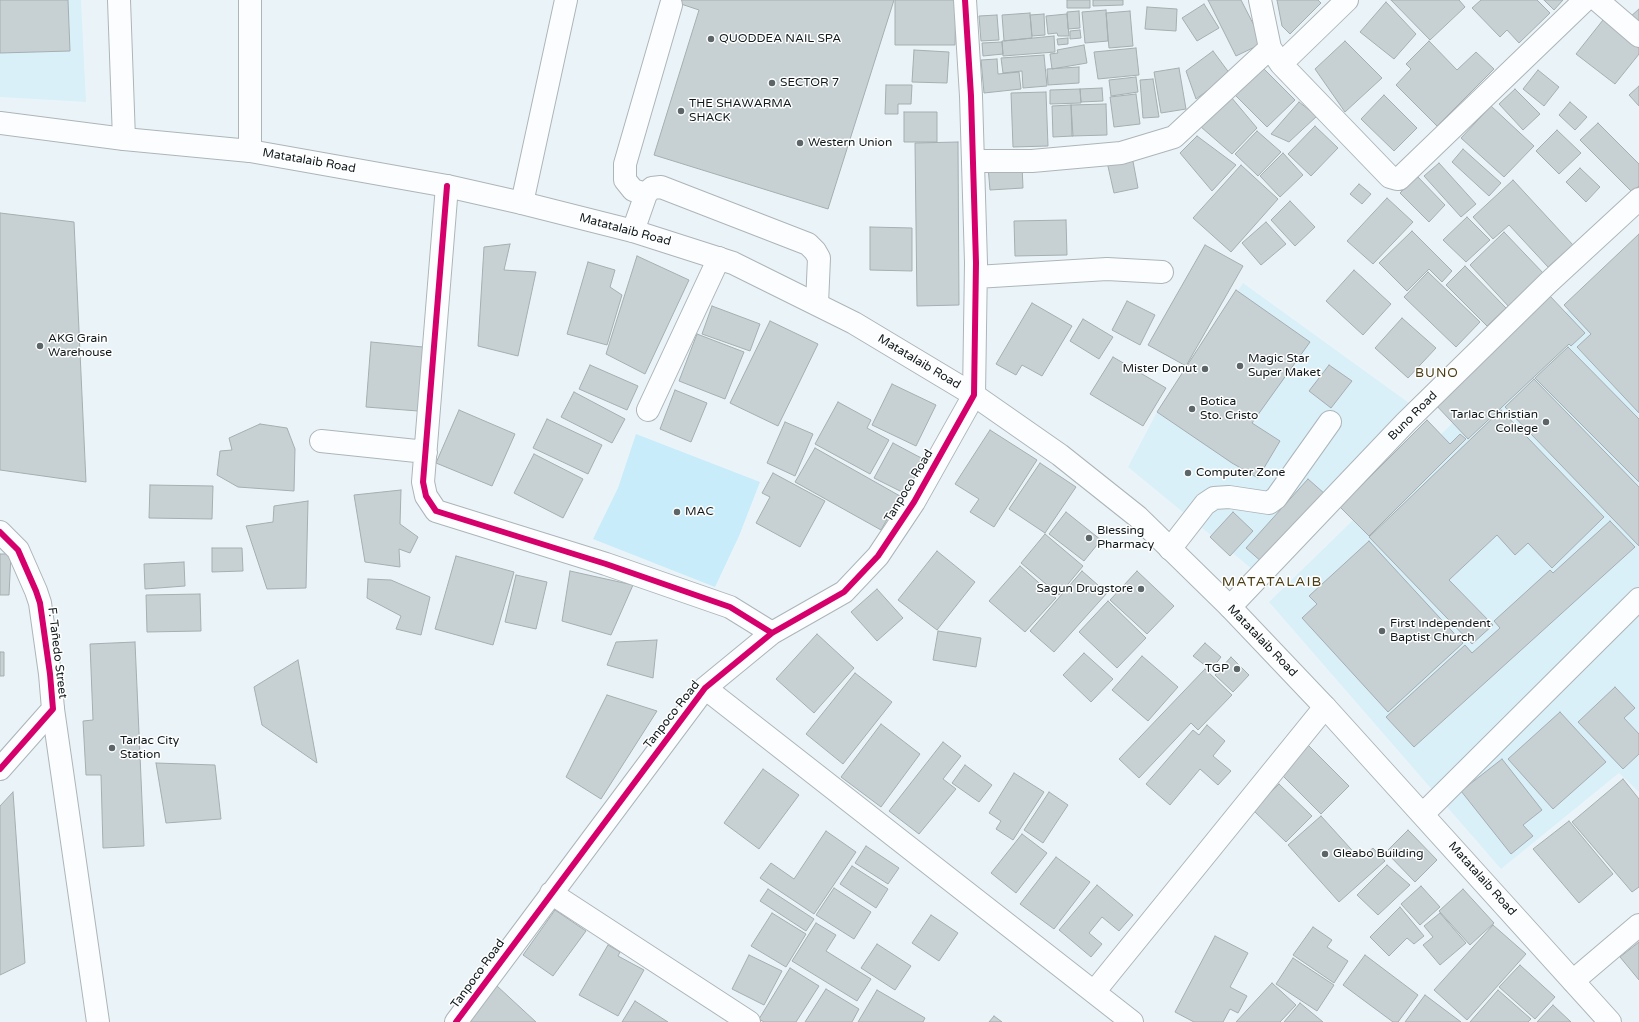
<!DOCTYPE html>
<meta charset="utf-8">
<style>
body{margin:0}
canvas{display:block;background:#eaf4f8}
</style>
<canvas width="1639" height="1022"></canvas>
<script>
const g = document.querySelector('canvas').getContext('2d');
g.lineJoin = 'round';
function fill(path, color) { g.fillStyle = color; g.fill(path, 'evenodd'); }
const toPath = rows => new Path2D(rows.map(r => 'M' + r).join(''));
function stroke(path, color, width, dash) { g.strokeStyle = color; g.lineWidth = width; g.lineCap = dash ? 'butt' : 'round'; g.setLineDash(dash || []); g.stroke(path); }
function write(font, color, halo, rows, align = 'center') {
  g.font = font + ' "Varela Round",sans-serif'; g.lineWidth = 3; g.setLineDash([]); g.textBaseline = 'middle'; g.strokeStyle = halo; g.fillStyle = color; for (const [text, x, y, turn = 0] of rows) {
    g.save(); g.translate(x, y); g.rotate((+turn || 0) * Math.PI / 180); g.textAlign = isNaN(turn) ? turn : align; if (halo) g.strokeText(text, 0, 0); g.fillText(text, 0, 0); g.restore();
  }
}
fill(toPath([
 [0,0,81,0,86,102,0,97],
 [1639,241,1639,792,1619,773,1501,869,1269,602],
 [1243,283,1416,408,1258,574,1128,467,1157,412]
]), '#daf0f9');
fill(toPath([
 [636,434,760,482,739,536,715,587,593,539,618,488]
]), '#c8ecfa');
const building = toPath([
 [0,0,68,0,70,51,0,53,0,0],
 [669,0,894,0,828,209,654,155,699,10,669,0],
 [895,0,956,0,955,45,895,45,895,0],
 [1067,0,1090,0,1090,8,1067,8,1067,0],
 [1093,0,1123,0,1123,5,1093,6,1093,0],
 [1208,0,1241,0,1263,43,1236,56,1208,0],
 [1277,0,1318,0,1321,3,1290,34,1282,26,1277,0],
 [1391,0,1459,0,1465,7,1430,40,1391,0],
 [1481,0,1537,0,1550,13,1519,43,1507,30,1500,37,1472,8,1481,0],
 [1544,0,1563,0,1554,10,1544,0],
 [1386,2,1416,34,1394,59,1360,32,1386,2],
 [1204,4,1219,28,1197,41,1182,18,1204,4],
 [1147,7,1177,9,1176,31,1145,29,1147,7],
 [1639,9,1639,27,1630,17,1639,9],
 [1106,10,1108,41,1085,43,1082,12,1106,10],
 [1079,11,1080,28,1068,29,1067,12,1079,11],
 [1130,11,1133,46,1109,48,1106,13,1130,11],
 [1030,13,1032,38,1004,41,1002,15,1030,13],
 [1044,14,1045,35,1032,36,1030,15,1044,14],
 [1067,14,1069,36,1058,36,1057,33,1048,34,1046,16,1067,14],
 [997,15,999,40,981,41,979,16,997,15],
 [1603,20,1639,48,1639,54,1615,84,1576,54,1603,20],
 [1080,30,1081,38,1070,39,1070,31,1080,30],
 [1054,36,1055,52,1003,56,1002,41,1054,36],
 [1068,38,1068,44,1058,45,1057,39,1068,38],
 [1345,41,1382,78,1345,112,1315,69,1345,41],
 [1429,41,1457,70,1476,52,1494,69,1437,126,1396,85,1411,69,1406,64,1429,41],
 [1002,42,1003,54,983,56,982,43,1002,42],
 [1084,45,1087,63,1052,69,1050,54,1058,53,1057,50,1084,45],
 [1136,48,1139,75,1098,79,1094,52,1136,48],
 [914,50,949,52,947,83,912,82,914,50],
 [1213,51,1230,74,1196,99,1186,71,1213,51],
 [1044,55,1047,86,1023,88,1022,71,1003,73,1001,58,1044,55],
 [997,59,998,74,1019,72,1021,89,984,93,981,60,997,59],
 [1079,67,1079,83,1048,85,1047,69,1079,67],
 [1179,68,1186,109,1161,113,1154,72,1179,68],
 [1263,68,1295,100,1267,127,1235,95,1263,68],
 [1538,70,1559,87,1544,106,1523,89,1538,70],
 [1136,77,1138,92,1111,96,1109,80,1136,77],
 [1153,79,1159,117,1143,118,1140,80,1153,79],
 [886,85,912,85,911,104,898,104,898,114,885,114,886,85],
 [1639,86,1639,106,1629,95,1639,86],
 [1102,88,1103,101,1081,102,1080,89,1102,88],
 [1080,89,1081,103,1050,104,1050,90,1080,89],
 [1515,89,1540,114,1523,130,1499,104,1515,89],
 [1046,92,1048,146,1013,147,1011,93,1046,92],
 [1136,94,1140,124,1114,127,1110,97,1136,94],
 [1384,95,1417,128,1394,151,1361,119,1384,95],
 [1231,97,1257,128,1232,154,1201,127,1231,97],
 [1299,102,1317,116,1289,142,1271,134,1299,102],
 [1570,102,1587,117,1575,130,1559,115,1570,102],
 [1106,104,1107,135,1072,136,1071,105,1106,104],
 [1071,105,1073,136,1053,137,1052,106,1071,105],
 [1491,106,1534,146,1504,177,1461,138,1491,106],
 [904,112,937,112,937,142,904,142,904,112],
 [1598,123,1639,164,1639,186,1632,192,1580,140,1598,123],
 [1315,126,1338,148,1311,176,1288,154,1315,126],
 [1557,130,1581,153,1559,174,1536,151,1557,130],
 [1257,131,1281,152,1258,176,1235,154,1257,131],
 [1197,136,1236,165,1212,191,1180,153,1197,136],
 [958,142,959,305,917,306,915,143,958,142],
 [1463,149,1501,183,1489,196,1452,162,1463,149],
 [1283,153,1303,175,1280,197,1260,176,1283,153],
 [1132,156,1138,188,1114,193,1107,162,1132,156],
 [1439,163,1476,204,1461,217,1424,176,1439,163],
 [1022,165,1023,188,990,190,988,167,1022,165],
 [1241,165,1278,199,1231,252,1193,218,1241,165],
 [1580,168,1600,187,1586,202,1566,182,1580,168],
 [1417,176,1445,205,1429,222,1400,193,1417,176],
 [1513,180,1573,245,1548,267,1509,225,1493,239,1473,217,1513,180],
 [1359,184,1371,194,1362,204,1350,194,1359,184],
 [1387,198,1413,222,1373,264,1347,241,1387,198],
 [1290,201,1315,227,1295,246,1271,220,1290,201],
 [0,213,74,222,86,482,0,470,0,213],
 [1467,217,1490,240,1466,262,1443,240,1467,217],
 [1066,220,1067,255,1015,256,1014,221,1066,220],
 [1266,222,1286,244,1261,265,1242,243,1266,222],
 [870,227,912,228,912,271,870,270,870,227],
 [1412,231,1452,271,1442,282,1429,269,1407,291,1379,263,1412,231],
 [1504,232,1545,275,1510,308,1470,265,1504,232],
 [1639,234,1639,413,1577,347,1591,334,1564,305,1639,234],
 [510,244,504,270,536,272,518,356,478,346,484,247,510,244],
 [1205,245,1243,266,1186,366,1148,345,1205,245],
 [637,256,689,280,645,374,606,354,637,256],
 [588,262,615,270,610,287,622,295,607,345,567,334,588,262],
 [1465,266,1506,308,1487,326,1446,285,1465,266],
 [1354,270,1391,304,1363,335,1326,301,1354,270],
 [1428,272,1480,322,1456,347,1404,297,1428,272],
 [1236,290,1310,342,1252,423,1280,441,1258,478,1232,463,1157,412,1236,290],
 [1549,295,1585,333,1571,346,1569,344,1468,439,1434,403,1549,295],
 [1127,301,1155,315,1140,345,1112,330,1127,301],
 [1032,303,1072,326,1042,376,1022,365,1016,375,996,364,1032,303],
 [712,306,760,324,750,351,702,334,712,306],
 [1402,318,1436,348,1408,378,1375,348,1402,318],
 [1083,319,1113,337,1099,359,1070,341,1083,319],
 [770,321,818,344,778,426,730,403,770,321],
 [697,334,744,352,725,399,679,381,697,334],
 [371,342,423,347,418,411,366,407,371,342],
 [1568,347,1639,419,1639,482,1535,378,1568,347],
 [1113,357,1166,388,1143,426,1090,394,1113,357],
 [590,365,638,386,627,410,579,389,590,365],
 [1329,365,1352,381,1331,408,1309,391,1329,365],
 [1534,379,1639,487,1639,546,1505,407,1534,379],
 [892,384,936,405,916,446,872,425,892,384],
 [675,390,707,403,691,442,660,429,675,390],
 [574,392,625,419,612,443,561,417,574,392],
 [838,402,871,420,867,428,889,440,870,474,815,444,838,402],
 [459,410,515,434,492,486,436,463,459,410],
 [1501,410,1604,517,1552,568,1528,543,1515,555,1497,535,1449,580,1493,625,1472,644,1369,537,1501,410],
 [547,419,602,445,588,474,533,448,547,419],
 [1427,420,1450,444,1460,434,1466,439,1369,536,1340,507,1427,420],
 [785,422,813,434,795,476,767,463,785,422],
 [260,424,287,428,295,449,294,491,238,487,217,475,220,451,232,450,229,438,260,424],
 [990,430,1037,460,994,527,970,512,979,499,955,484,990,430],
 [893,443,925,460,906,494,874,478,893,443],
 [815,448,900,496,881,530,795,482,815,448],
 [534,454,583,479,563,518,514,493,534,454],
 [1040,463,1076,487,1045,533,1009,509,1040,463],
 [773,473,825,501,800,547,756,523,770,497,762,493,773,473],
 [1308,479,1325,494,1263,563,1246,548,1308,479],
 [150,485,213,486,212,519,149,518,150,485],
 [401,490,400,524,418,537,410,553,399,549,400,567,365,562,354,495,401,490],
 [308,501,306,588,267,589,246,526,273,522,274,506,308,501],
 [1066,512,1101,540,1084,561,1049,534,1066,512],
 [1233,512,1253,531,1230,556,1210,537,1233,512],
 [1610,521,1635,547,1414,747,1386,717,1465,645,1472,653,1500,628,1494,621,1550,570,1553,573,1610,521],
 [1045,534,1083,566,1059,595,1021,563,1045,534],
 [1369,541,1463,643,1388,712,1302,618,1317,604,1309,596,1369,541],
 [212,548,242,548,243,571,212,572,212,548],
 [937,551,975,582,937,630,898,600,937,551],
 [0,554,11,554,9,595,0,595,0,554],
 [456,556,514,572,493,645,435,629,456,556],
 [184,562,185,586,145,589,144,564,184,562],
 [1020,566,1056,598,1025,632,989,601,1020,566],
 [570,571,633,585,611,635,562,621,570,571],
 [1082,571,1107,593,1054,652,1030,631,1082,571],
 [1137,571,1174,606,1147,634,1110,600,1137,571],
 [516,575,547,582,536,629,505,622,516,575],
 [368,579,391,580,430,597,421,635,396,629,401,616,367,598,368,579],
 [877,589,903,618,877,641,851,612,877,589],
 [200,594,201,631,147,632,146,595,200,594],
 [1108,601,1146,638,1117,668,1079,632,1108,601],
 [938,631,981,638,976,667,933,660,938,631],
 [817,634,854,668,814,713,776,679,817,634],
 [657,640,653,678,607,665,616,642,657,640],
 [135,642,144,846,103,848,101,775,86,775,83,721,93,720,90,644,135,642],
 [1205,643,1221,657,1211,670,1193,656,1205,643],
 [0,652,4,652,4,676,0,676,0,652],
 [1084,653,1113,679,1091,702,1063,675,1084,653],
 [1142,656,1178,687,1148,721,1112,690,1142,656],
 [1231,657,1249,675,1233,692,1215,675,1231,657],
 [298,660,317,763,262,725,254,687,298,660],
 [1205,669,1232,695,1198,730,1191,723,1139,778,1119,759,1205,669],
 [855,673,892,702,843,764,806,734,855,673],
 [1615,687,1635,708,1624,718,1639,734,1639,754,1623,769,1578,722,1615,687],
 [607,695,657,711,601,799,566,777,607,695],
 [1560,712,1606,762,1553,809,1508,759,1560,712],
 [881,724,920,754,881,807,841,777,881,724],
 [1207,725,1225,741,1213,756,1231,771,1218,785,1200,769,1170,805,1146,784,1193,730,1199,735,1207,725],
 [943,742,961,756,943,779,956,789,919,834,889,811,943,742],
 [1308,745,1349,786,1321,814,1280,773,1308,745],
 [1502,759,1542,810,1523,825,1533,836,1511,854,1461,791,1502,759],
 [156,763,215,765,221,819,166,823,156,763],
 [965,765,992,785,979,802,952,783,965,765],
 [763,769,799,795,759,849,724,823,763,769],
 [1014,773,1044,792,1013,840,996,829,1001,821,989,813,1014,773],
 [1623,779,1639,799,1639,887,1632,892,1572,822,1623,779],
 [1279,784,1312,816,1286,842,1253,810,1279,784],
 [13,792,25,963,0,975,0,806,13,792],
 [1049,792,1068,805,1043,843,1024,830,1049,792],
 [1321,816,1360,859,1373,848,1385,861,1339,902,1288,845,1321,816],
 [1569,821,1613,874,1579,903,1533,849,1569,821],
 [1408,830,1437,860,1415,882,1386,852,1408,830],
 [826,831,856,852,814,914,760,878,771,863,794,879,826,831],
 [1022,834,1047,853,1016,893,991,873,1022,834],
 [866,846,899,868,888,884,855,863,866,846],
 [1056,857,1090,882,1054,929,1020,904,1056,857],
 [1387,865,1410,885,1378,915,1357,895,1387,865],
 [852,866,888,889,876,908,840,884,852,866],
 [1097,885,1133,915,1119,931,1102,917,1089,933,1102,944,1091,957,1059,930,1097,885],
 [1421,886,1440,907,1420,925,1401,904,1421,886],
 [834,888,871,912,854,939,816,915,834,888],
 [768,889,814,919,806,931,760,901,768,889],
 [1463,889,1494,923,1470,945,1439,911,1463,889],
 [1400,907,1424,936,1414,944,1407,938,1389,956,1370,937,1400,907],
 [555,910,586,931,553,976,523,955,555,910],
 [772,913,806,934,786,967,751,946,772,913],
 [1440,913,1466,943,1440,965,1423,945,1433,937,1424,926,1440,913],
 [931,915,958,933,939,961,912,943,931,915],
 [816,923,836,935,826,951,871,979,857,1001,792,961,816,923],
 [1493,925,1526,954,1467,1020,1434,990,1493,925],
 [1313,927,1332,940,1327,947,1348,961,1334,983,1293,955,1313,927],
 [1215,936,1248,953,1230,987,1247,996,1238,1013,1230,1009,1223,1022,1194,1022,1175,1012,1215,936],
 [1639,942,1639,980,1620,957,1639,942],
 [877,944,911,966,895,990,861,968,877,944],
 [608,945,620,952,618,956,644,970,618,1016,579,995,608,945],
 [749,955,782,971,764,1005,732,989,749,955],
 [1365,955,1418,995,1398,1022,1393,1022,1343,985,1365,955],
 [1293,958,1334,985,1317,1011,1276,984,1293,958],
 [1520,965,1555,997,1535,1019,1499,987,1520,965],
 [790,968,819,986,796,1022,764,1022,759,1019,790,968],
 [1272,983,1296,1005,1280,1022,1236,1022,1272,983],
 [497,986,536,1022,469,1022,465,1020,497,986],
 [826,989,859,1009,852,1022,805,1022,826,989],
 [877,990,925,1018,923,1022,858,1022,877,990],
 [1498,990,1531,1019,1528,1022,1470,1022,1498,990],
 [1425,995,1461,1022,1405,1022,1425,995],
 [635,1001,668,1022,622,1022,635,1001],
 [1300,1003,1323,1022,1284,1022,1300,1003],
 [1553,1005,1571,1022,1537,1022,1553,1005],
 [994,1016,1002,1022,989,1022,994,1016]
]);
fill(building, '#c7d1d3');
stroke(building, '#a5aeb0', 1);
const minor = toPath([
 [119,0,124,139],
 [250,0,250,151],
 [1260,0,1270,48,1281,64,1390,177,1397,179,1399,179,1585,0],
 [1597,0,1639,36],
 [1281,64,1347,0],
 [973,161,1032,161,1121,153,1174,137,1270,48],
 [447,186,423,482,426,496,436,511,606,564,730,607,772,633],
 [646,194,633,190,625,180,625,164,671,5],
 [522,203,566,0],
 [633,231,646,194,652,188,661,187,808,244,815,251,819,258,817,304],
 [976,277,1107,269,1162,272],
 [648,410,719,258],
 [321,441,426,452],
 [1170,549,1205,504,1214,498,1229,497,1269,503,1276,498,1330,422],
 [1230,607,1406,422,1548,283,1639,199],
 [705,688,1132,1022],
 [53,709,98,1022],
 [1423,814,1639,599],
 [551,893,749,1022],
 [1573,981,1639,925],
 [1094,992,1325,707],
 [456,1022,705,688,772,633,844,592,878,556,914,502,974,395,976,263,971,96,965,0]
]);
const major = toPath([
 [0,123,124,139,250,151,447,186,522,203,633,231,733,263,854,323,974,395,1060,455,1138,517,1230,607,1325,707,1610,1022],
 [0,532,18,550,36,591,40,603,50,674,53,709,0,769]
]);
stroke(minor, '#adb5b9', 24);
stroke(major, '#adb5b9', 24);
stroke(minor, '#fcfdfe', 22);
stroke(major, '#fcfdfe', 22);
stroke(toPath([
 [447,186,423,482,426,496,436,511,606,564,730,607,772,633],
 [0,532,18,550,36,591,40,603,50,674,53,709,0,769],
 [456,1022,705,688,772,633,844,592,878,556,914,502,974,395,976,263,971,96,965,0]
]), '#d6006c', 6);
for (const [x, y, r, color] of [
 [711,39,4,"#5c6568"],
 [772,83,4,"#5c6568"],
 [681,111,4,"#5c6568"],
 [800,143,4,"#5c6568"],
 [40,346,4,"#5c6568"],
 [1240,366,4,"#5c6568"],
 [1205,369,4,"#5c6568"],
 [1192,409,4,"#5c6568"],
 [1546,422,4,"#5c6568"],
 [1188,473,4,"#5c6568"],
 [677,512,4,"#5c6568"],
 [1089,538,4,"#5c6568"],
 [1141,589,4,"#5c6568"],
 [1382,631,4,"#5c6568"],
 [1237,669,4,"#5c6568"],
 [112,748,4,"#5c6568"],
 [1325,854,4,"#5c6568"]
]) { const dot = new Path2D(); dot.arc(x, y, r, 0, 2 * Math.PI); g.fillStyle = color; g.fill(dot); stroke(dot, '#fff', 1.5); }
write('12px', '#0f181b', '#fff', [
 ["QUODDEA NAIL SPA",719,39],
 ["SECTOR 7",780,83],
 ["THE SHAWARMA",689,104],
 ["SHACK",689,118],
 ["Western Union",808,143],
 ["AKG Grain",48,339],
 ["Warehouse",48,353],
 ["Magic Star",1248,359],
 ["Super Maket",1248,373],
 ["Mister Donut",1197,369,"right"],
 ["Botica",1200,402],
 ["Sto. Cristo",1200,416],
 ["Tarlac Christian",1538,415,"right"],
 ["College",1538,429,"right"],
 ["Computer Zone",1196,473],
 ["MAC",685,512],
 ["Blessing",1097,531],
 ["Pharmacy",1097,545],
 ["Sagun Drugstore",1133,589,"right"],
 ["First Independent",1390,624],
 ["Baptist Church",1390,638],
 ["TGP",1229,669,"right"],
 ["Tarlac City",120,741],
 ["Station",120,755],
 ["Gleabo Building",1333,854]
], 'left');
write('12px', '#0f181b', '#fff', [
 ["Matatalaib Road",309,161,10],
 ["Matatalaib Road",625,230,15],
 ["Matatalaib Road",919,362,31],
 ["Buno Road",1413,416,-45],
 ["Tanpoco Road",909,486,-59],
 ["Matatalaib Road",1262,641,46],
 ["F. Tañedo Street",57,653,83],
 ["Tanpoco Road",672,715,-52],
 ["Matatalaib Road",1482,879,48],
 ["Tanpoco Road",478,974,-54]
]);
g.letterSpacing = '1px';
write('13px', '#4b3e15', '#fff', [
 ["BUNO",1437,374]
]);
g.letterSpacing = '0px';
g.letterSpacing = '1px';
write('14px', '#4b3e15', '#fff', [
 ["MATATALAIB",1272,582]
]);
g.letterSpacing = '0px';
</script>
